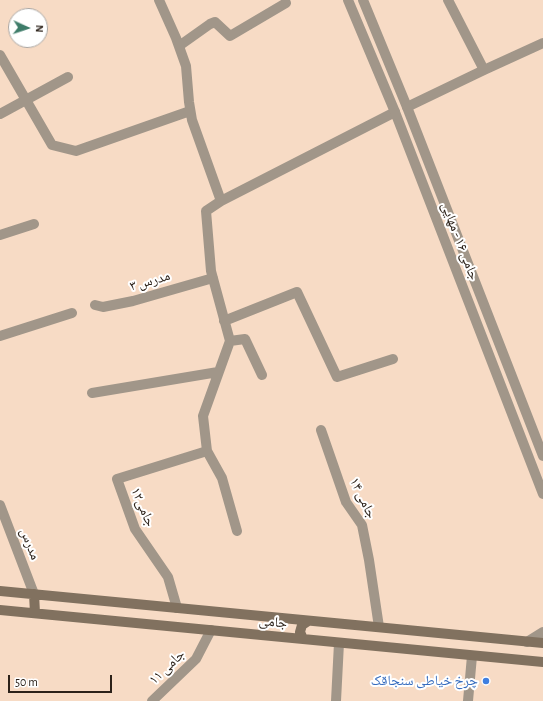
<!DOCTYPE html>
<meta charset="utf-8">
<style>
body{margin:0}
#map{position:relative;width:543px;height:701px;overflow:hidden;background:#f7dbc5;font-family:"Alegreya Sans",sans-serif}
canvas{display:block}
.north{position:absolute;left:8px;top:8px;width:40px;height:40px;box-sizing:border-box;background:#fff;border:1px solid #aba7a3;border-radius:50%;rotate:93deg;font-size:11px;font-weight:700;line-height:16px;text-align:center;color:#2c221a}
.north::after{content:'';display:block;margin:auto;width:14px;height:18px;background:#3e7c69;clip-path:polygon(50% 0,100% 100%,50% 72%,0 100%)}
.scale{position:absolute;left:8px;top:675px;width:104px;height:18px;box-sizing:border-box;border:2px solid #2c221a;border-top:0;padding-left:5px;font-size:12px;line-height:14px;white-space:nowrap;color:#2c221a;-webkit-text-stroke:3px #fff;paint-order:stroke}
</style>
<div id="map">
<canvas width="543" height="701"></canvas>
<div class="north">N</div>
<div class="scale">50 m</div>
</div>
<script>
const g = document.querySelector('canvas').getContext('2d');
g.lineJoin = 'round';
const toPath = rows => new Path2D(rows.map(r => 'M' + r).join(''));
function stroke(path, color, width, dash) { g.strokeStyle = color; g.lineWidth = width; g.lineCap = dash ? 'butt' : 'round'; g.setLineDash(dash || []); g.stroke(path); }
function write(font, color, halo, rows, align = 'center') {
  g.font = font + ' "Alegreya Sans","Noto Naskh Arabic",sans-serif'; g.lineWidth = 4; g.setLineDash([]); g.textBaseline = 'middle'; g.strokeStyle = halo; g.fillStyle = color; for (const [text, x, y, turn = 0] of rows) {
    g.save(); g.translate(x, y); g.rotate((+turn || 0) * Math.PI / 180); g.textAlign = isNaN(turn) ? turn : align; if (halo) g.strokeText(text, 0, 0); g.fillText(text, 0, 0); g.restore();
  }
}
stroke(toPath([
 [159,0,176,38,186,66,189,102,192,120,221,201],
 [448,0,484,70],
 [179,46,210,24,215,22,230,36,286,3],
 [0,55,52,145,76,151,190,111],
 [407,107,484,70,543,43],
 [0,114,68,77],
 [0,235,34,224],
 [95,305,103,307,133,301,213,278],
 [224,321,297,292,337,377,393,359],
 [0,336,72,313],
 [230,341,245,339,262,375],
 [92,393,218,372],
 [321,430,346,502,362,525,369,560,379,627],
 [237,531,222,478,207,451,203,416,230,341,211,271,206,211,221,201,395,112],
 [177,608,168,577,135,529,117,479,207,451],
 [152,701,196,659,211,630],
 [336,701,339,643],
 [468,701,472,656]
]), '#a19689', 10);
stroke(toPath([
 [348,0,395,112,543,494],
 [363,0,407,107,543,456],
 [0,505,34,594],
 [527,642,543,632]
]), '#a19689', 10);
stroke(toPath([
 [0,591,543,643],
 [34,594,35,613],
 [0,610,543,662],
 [303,639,300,632,302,625,308,621]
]), '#81715f', 10);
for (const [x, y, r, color] of [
 [486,681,4,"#3f7fe0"]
]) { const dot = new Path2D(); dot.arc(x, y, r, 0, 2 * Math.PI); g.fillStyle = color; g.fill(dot); stroke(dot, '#fff', 1.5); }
write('14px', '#2c221a', '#fff', [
 ["جامی ۱۶ - مهایی",460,241,69],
 ["مدرس ۳",150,281,-16],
 ["جامی ۱۴",363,498,64],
 ["جامی۱۲",143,507,67],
 ["مدرس",30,544,69],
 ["جامی",273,622,6],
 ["جامی ۱۱",167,667,-44]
]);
write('14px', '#366cbe', '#fff', [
 ["چرخ خیاطی سنجاقک",478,681]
], 'right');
</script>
